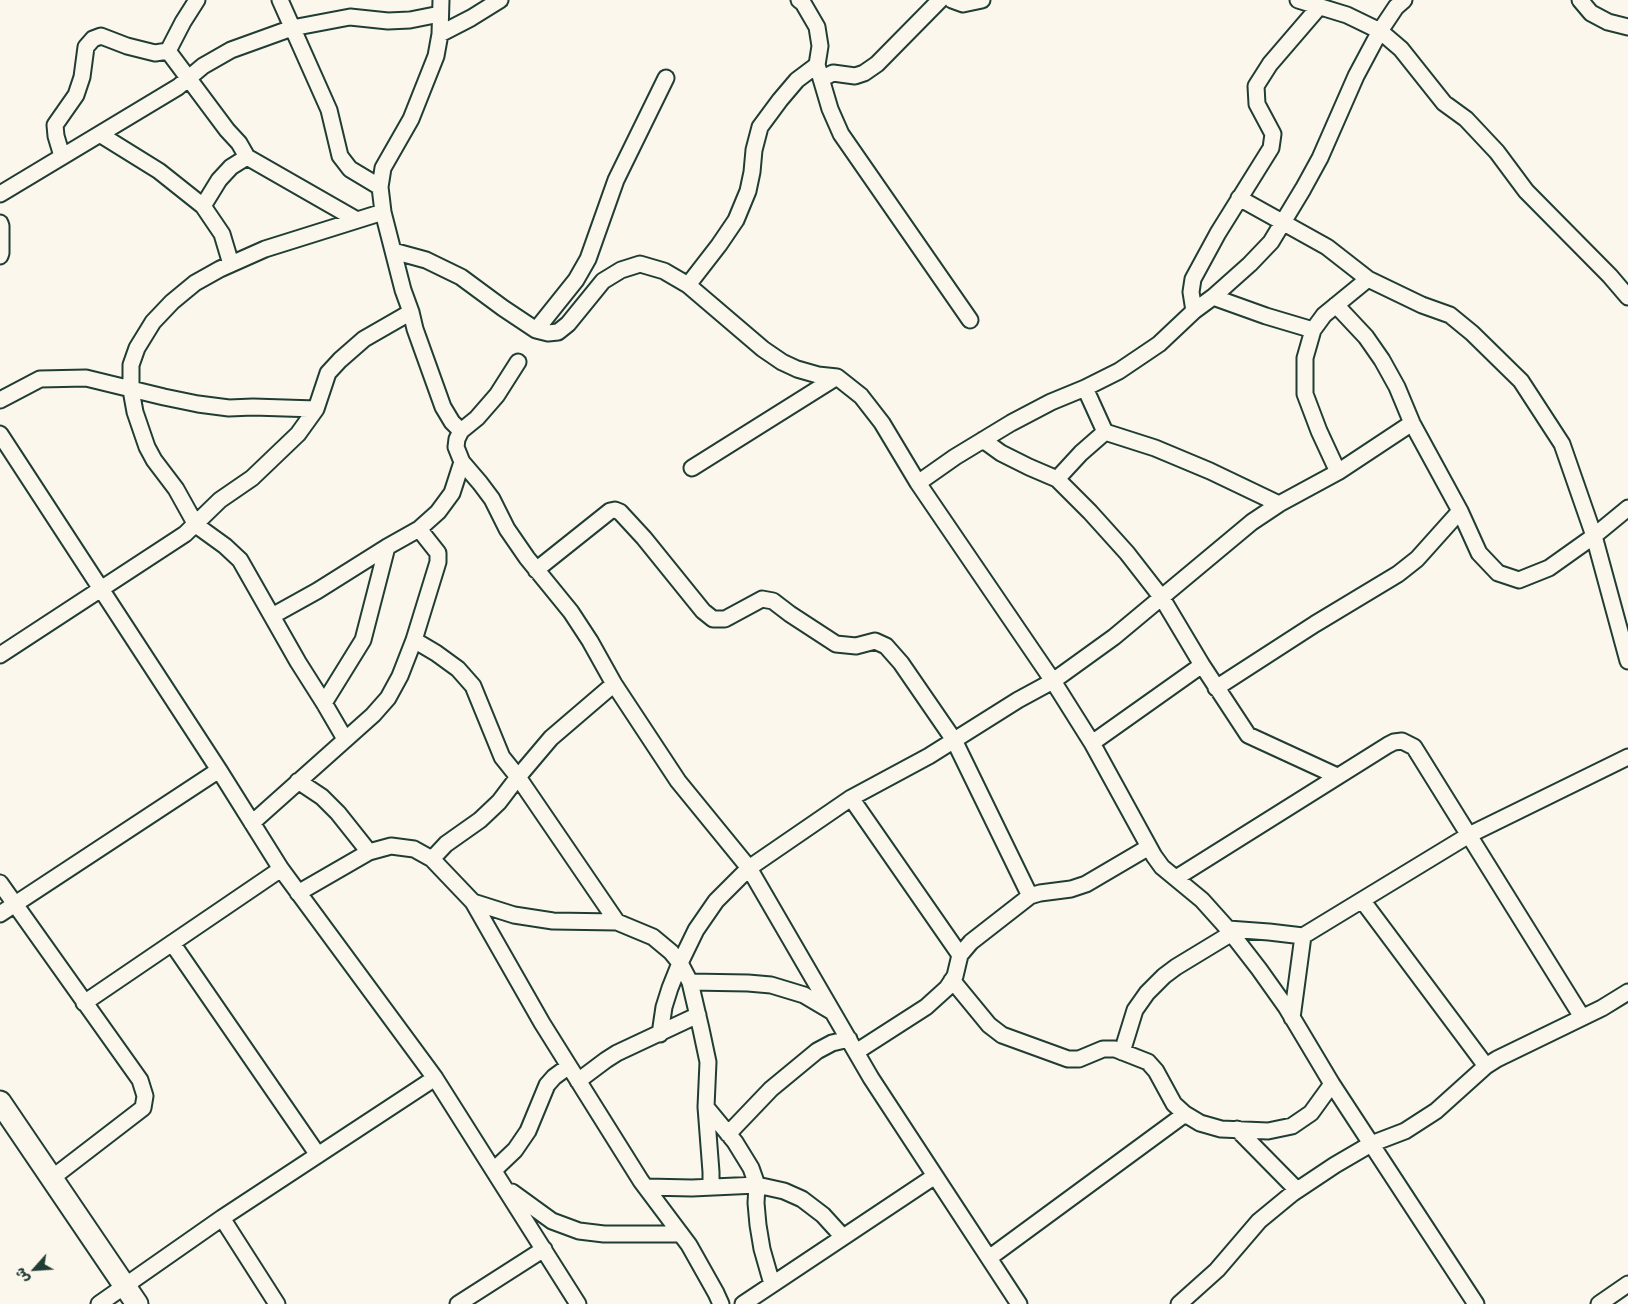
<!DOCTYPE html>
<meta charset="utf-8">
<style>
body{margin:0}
#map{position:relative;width:1628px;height:1304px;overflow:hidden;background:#fbf7ec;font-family:Mali,"Playpen Sans Arabic",sans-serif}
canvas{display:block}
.north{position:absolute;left:10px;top:1244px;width:50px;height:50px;-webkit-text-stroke:4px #fbf7ec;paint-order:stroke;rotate:244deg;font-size:14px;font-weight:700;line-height:20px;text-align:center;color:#1f3d34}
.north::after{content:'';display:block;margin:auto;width:18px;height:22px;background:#1f3d34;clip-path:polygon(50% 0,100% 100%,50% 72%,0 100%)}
</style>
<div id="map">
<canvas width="1628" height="1304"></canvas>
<div class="north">ش</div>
</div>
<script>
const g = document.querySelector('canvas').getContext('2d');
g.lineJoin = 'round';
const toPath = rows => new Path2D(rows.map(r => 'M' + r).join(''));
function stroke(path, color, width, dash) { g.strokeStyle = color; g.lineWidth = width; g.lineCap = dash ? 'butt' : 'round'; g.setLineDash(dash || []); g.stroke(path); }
const street = toPath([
 [280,0,329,110,340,156,350,169,380,187],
 [441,0,440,34,436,56,411,119,383,168,380,187,383,212,403,290,411,312,415,329,443,407,452,422,461,431],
 [799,0,803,3,817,27,820,46,817,65,830,109,841,134,970,320],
 [952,0,963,4,982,0],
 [1298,0,1347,15,1380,31,1401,49,1444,103,1466,119,1497,152,1526,191,1610,276,1628,297],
 [1580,0,1591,13,1608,22,1628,27],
 [440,34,471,18,500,0],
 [168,51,227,130,239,143,247,157,357,220],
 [168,51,183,22,197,0],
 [821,79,833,73,855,76,864,73,877,64,940,0],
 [101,135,159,171,203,206,222,234,231,264],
 [62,156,56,136,55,125,76,95,82,77,86,47,93,39,101,36,127,46,155,53,168,51],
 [0,194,178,87,203,66,231,50,292,28,350,17,388,21,410,20,440,14],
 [1239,198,1327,247,1368,279,1422,305,1450,315,1472,333,1521,381,1562,444,1594,536,1628,661],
 [203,206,219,180,231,167,247,157],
 [0,223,1,226,1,253,0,256],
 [393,251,426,260,461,277,503,308,536,330,548,333,558,332,568,324,603,281,621,270,640,264,664,271,688,285,763,349,782,362,797,369,818,375,837,377,861,396,882,423,918,483,1053,681,1092,743,1154,856,1162,867,1202,900,1228,929,1259,969,1286,1007,1332,1084,1476,1304],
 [688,285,719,245,736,220,748,191,752,172,754,150,760,127,780,100,797,80,817,65],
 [1213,297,1266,316,1313,330],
 [1336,305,1366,337,1382,360,1397,387,1412,423,1460,511,1479,553,1498,573,1519,580,1549,568,1594,536,1628,508],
 [1194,311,1191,292,1193,279,1218,233,1271,148,1273,134,1257,104,1256,86,1270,64,1319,7],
 [536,330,576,280,588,259,616,180,666,78],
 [518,362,497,395,477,418,461,431,457,439,456,447,462,462,480,483,492,499,507,529,527,558,571,612,590,641,614,684,678,781,749,868,871,1078,1019,1304],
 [1085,388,1105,432,1155,448,1210,471,1279,504],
 [0,400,40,379,86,378,164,397,198,404,229,408,253,407,316,409],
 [0,434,219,770,281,869,435,1078,578,1304],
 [983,440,1001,453,1029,467,1057,479,1090,512,1127,553,1162,598,1202,665,1248,735,1337,776],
 [692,468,837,377],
 [1338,472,1319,431,1305,394,1305,358,1313,330,1324,315,1368,279],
 [1057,479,1081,453,1105,432],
 [918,483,955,457,1011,423,1051,402,1085,388,1119,371,1159,344,1194,311,1213,297,1250,264,1271,242,1303,189,1320,158,1356,76,1380,31,1396,7,1404,0],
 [536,570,610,511,615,510,620,512,644,538,703,611,713,619,725,619,762,599,773,601,790,614,836,644,856,646,875,641,886,646,901,663,954,740,1030,896],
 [272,616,317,591,387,547,419,529,438,512,452,493,462,462],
 [414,640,436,653,458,669,473,686,502,757,518,777,617,922],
 [0,655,185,534,220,500,252,478,298,434,316,409,328,373,340,360,364,339,411,312],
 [1216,688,1315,624,1398,574,1417,559,1460,511],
 [324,703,363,640,387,547],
 [345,739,324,703,298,662,240,560,225,546,196,525,176,489,154,460,147,447,135,412,131,390,131,365,137,348,153,322,172,302,195,283,220,269,265,249,383,212],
 [1092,743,1202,665],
 [298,781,322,797,338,813,369,852],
 [851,798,960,955],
 [252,823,373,715,388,698,400,676,414,640,438,562,438,553,419,529],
 [432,859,446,844,480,820,499,802,518,777,551,738,614,684],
 [1176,878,1388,745,1394,742,1402,741,1414,747,1582,1017],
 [0,883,140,1080,145,1096,143,1108,52,1178],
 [298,893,369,852,391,846,414,849,432,859,473,902,514,915,553,921,617,922,653,937,671,952,680,963,690,982,701,1029,708,1062,706,1107,711,1172,711,1187],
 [1362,900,1486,1066],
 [473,902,542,1023,641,1181,689,1245,716,1293,721,1304],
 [0,914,219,770],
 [1228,929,1269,932,1303,936,1469,835,1628,757],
 [172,943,318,1155],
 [952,980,989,1025,1002,1035,1068,1059,1079,1059,1103,1049,1115,1049,1148,1062,1156,1071,1174,1104,1185,1114,1200,1123,1221,1129,1268,1131,1292,1126,1311,1113,1332,1084],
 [690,982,748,983,771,985,804,995,831,1011],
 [84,1003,281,869],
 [1292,1018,1303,936],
 [660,1034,664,1007,670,988,680,963,696,930,716,901,749,868,851,798,929,756,1018,700,1053,681,1114,637,1252,522,1279,504,1338,472,1412,423],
 [856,1052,926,1007,947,988,955,976,960,955,971,942,1030,896,1040,893,1071,889,1086,884,1149,847],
 [1122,1052,1135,1010,1147,993,1164,976,1176,967,1232,933],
 [578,1081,606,1060,617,1053,698,1015],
 [706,1107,735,1142,751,1168,757,1185,756,1203,758,1225,762,1249,772,1284],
 [1237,1129,1297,1190],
 [728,1134,771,1089,817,1051,832,1043,849,1039],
 [494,1170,515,1150,528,1131,547,1085,554,1077,569,1066],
 [646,1187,692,1188,757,1185,784,1191,802,1199,823,1215,843,1237],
 [512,1192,552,1221,579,1231,604,1234,681,1234],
 [222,1218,277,1304],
 [989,1258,1185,1114],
 [99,1304,222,1218,435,1078],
 [458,1304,544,1249],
 [743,1304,935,1176],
 [1179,1304,1217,1270,1259,1221,1293,1193,1335,1165,1371,1144,1405,1131,1436,1111,1486,1066,1497,1059,1602,1008,1628,992],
 [1599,1304,1628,1284]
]);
const secondary = toPath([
 [0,1102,137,1304]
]);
stroke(street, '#1f3d34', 19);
stroke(secondary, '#1f3d34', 25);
stroke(street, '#fbf7ec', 15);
stroke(secondary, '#fbf7ec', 21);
</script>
